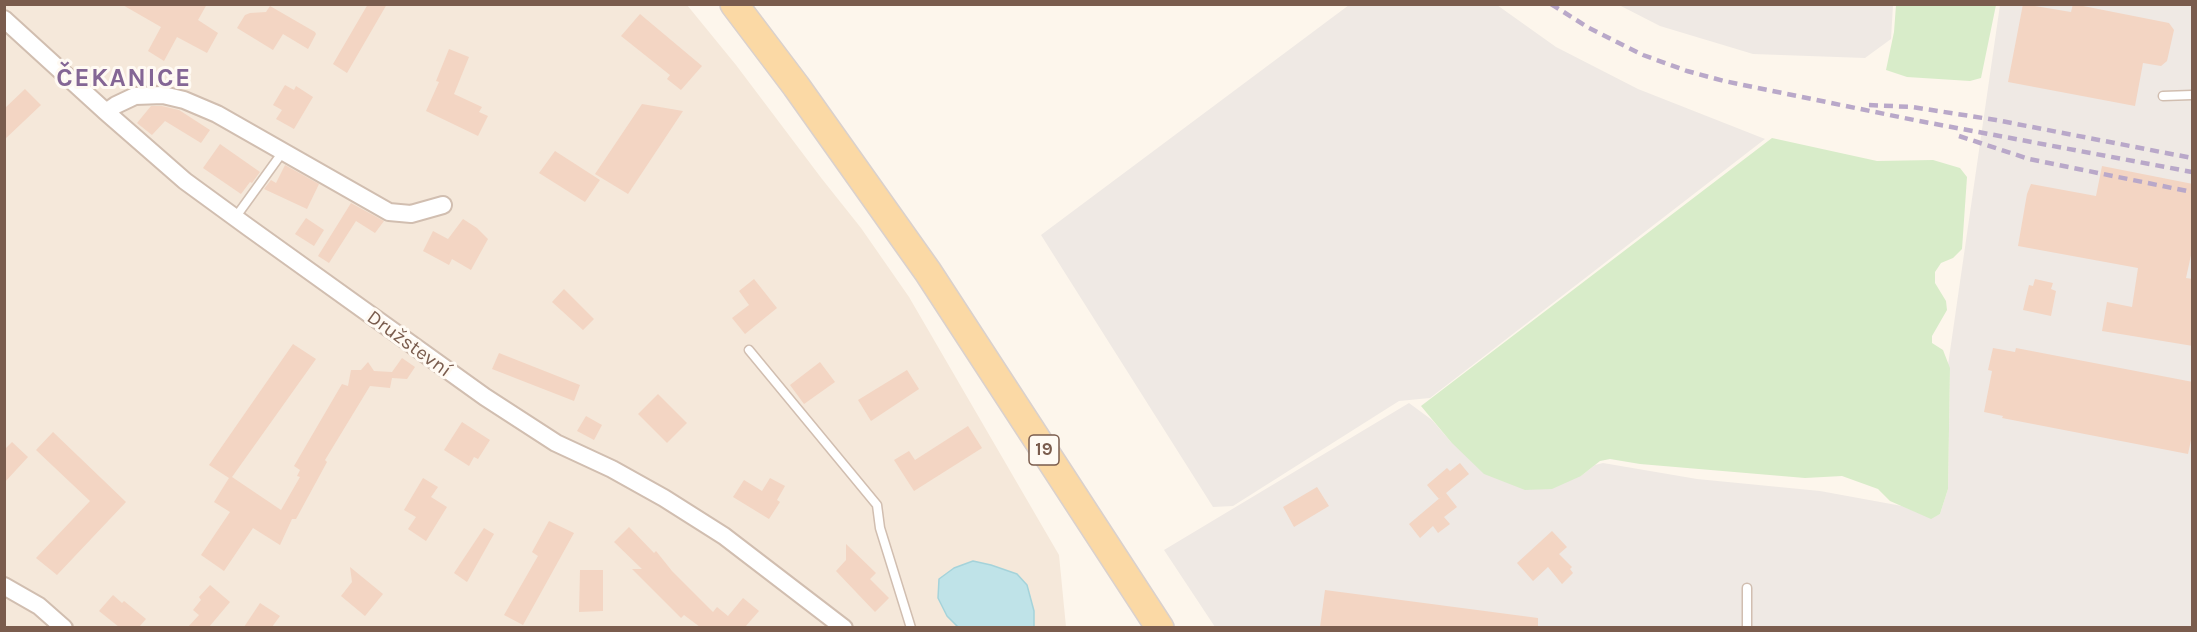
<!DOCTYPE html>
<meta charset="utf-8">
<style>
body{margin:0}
#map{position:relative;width:2197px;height:632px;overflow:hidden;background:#fdf6ec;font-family:Karla,sans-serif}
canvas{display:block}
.frame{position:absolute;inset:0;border:6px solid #7a5c4d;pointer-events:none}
</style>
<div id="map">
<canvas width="2197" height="632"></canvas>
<div class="frame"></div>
</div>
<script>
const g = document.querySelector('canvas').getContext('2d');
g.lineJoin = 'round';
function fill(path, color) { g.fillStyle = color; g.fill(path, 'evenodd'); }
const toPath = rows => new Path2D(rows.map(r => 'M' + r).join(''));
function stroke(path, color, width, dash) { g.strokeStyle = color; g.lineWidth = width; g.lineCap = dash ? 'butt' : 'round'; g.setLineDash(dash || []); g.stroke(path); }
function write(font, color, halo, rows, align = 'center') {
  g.font = font + ' Karla,sans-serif'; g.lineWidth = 6; g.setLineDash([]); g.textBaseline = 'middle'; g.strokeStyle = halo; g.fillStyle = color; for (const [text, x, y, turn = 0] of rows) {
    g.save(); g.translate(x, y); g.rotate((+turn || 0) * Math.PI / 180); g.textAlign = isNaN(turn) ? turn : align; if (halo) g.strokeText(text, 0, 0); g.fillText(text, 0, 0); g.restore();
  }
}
fill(toPath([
 [4,5,687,5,736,65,822,179,861,228,909,297,1059,555,1066,627,5,627]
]), '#f5e8da');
fill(toPath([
 [1349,5,1497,5,1556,47,1638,89,1765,139,1430,398,1399,401,1233,506,1213,507,1041,235],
 [1619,5,1893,5,1891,39,1865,58,1753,54,1660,26],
 [2000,5,2192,5,2192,627,1215,627,1164,550,1409,403,1432,420,1451,442,1581,476,1595,465,1603,463,1697,479,1820,491,1902,506,1931,518,1940,514,1948,489,1950,369,1948,365]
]), '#efe9e4');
fill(toPath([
 [1896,5,1996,5,1981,78,1970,81,1907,77,1886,70,1894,32],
 [1772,138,1877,161,1933,160,1960,168,1967,177,1962,249,1953,258,1941,263,1935,272,1935,283,1946,301,1947,310,1932,336,1932,343,1943,350,1950,368,1948,489,1940,514,1931,519,1890,501,1878,489,1842,476,1805,478,1640,464,1610,459,1600,461,1581,476,1552,489,1525,490,1484,474,1451,442,1421,406]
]), '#d8ecc9');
const water = toPath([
 [973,561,991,565,1017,574,1027,585,1034,611,1034,627,958,627,947,616,938,598,939,579,954,568,973,561]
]);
fill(water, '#bfe3e8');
stroke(water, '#a5d3da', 1.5);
fill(toPath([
 [121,4,207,4,198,20,218,33,207,53,177,37,164,61,148,51,161,27],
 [368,4,387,4,347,73,333,64],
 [2023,4,2071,12,2073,4,2169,23,2174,30,2167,61,2161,66,2143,63,2135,106,2008,82],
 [270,6,315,32,316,34,308,49,283,34,273,50,237,28,245,15,250,13,266,12],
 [640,14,702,66,681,90,667,79,670,75,621,36],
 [449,49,469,57,454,94,482,107,479,112,488,116,478,136,426,111,439,82,436,81],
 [285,85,294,90,296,86,313,97,294,129,276,119,282,110,273,105],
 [25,89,41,105,4,140,4,109],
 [642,104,683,111,628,194,595,174],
 [151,106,162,106,179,110,210,130,201,143,165,121,152,135,137,123],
 [220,144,260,172,252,183,250,182,241,194,203,168],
 [555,151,600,180,585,202,539,173],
 [285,165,319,184,307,209,264,189,271,180,276,183],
 [2102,166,2193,184,2193,246,2186,278,2193,279,2193,346,2102,331,2107,302,2132,307,2138,268,2018,246,2027,194,2031,184,2096,196],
 [351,203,384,221,375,233,356,221,329,263,318,256],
 [306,218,324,230,314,246,295,234],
 [463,219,477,228,488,239,471,270,452,259,449,265,423,251,433,231,448,239],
 [754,279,777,308,745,334,732,318,749,305,739,291],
 [2035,279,2053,283,2051,289,2056,291,2051,316,2023,310,2029,285,2033,286],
 [564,289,594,319,583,330,552,302],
 [293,344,316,359,232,477,281,510,300,477,297,476,300,470,294,466,342,384,348,386,351,370,361,370,368,362,374,371,392,372,402,358,415,367,407,379,392,378,390,388,370,386,325,460,327,462,296,519,292,519,280,545,253,528,224,571,201,555,230,512,214,502,229,478,209,465],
 [1993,348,2015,352,2016,348,2193,382,2193,431,2188,454,2002,418,2003,416,1984,412,1992,371,1988,370],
 [499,353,580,385,574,401,492,369],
 [820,362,835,382,804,404,790,385],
 [907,370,919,389,871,421,858,400],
 [658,394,687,423,667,443,638,414],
 [586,416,602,425,594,440,577,431],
 [462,422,490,440,478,459,474,457,469,466,444,450],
 [968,426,982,448,914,491,894,460,909,451,915,460],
 [53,432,126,502,57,575,36,558,90,501,36,450],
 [12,442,28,457,4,483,4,450],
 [1460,463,1469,474,1446,493,1457,507,1444,517,1450,524,1438,533,1433,526,1420,538,1409,524,1441,497,1439,499,1427,485,1447,468,1450,471],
 [423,478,438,487,431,497,447,507,426,541,408,529,416,517,404,510],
 [770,478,785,486,777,500,780,502,769,519,733,497,744,480,762,491],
 [1317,487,1329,506,1294,527,1283,507],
 [549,521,574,533,523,625,504,615,538,556,532,552],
 [629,527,654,553,656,551,672,571,713,612,717,607,728,616,743,598,759,611,745,627,700,627,684,615,681,618,632,569,642,569,614,542],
 [484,528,494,534,467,582,454,573],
 [1552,531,1567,547,1559,554,1572,567,1570,569,1573,573,1562,584,1548,567,1533,581,1517,563],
 [846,544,876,573,870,579,889,598,875,612,836,571,846,560],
 [350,567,383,594,365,616,341,596,352,582],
 [580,570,603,570,603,611,579,612],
 [210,585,230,602,209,627,188,627,199,615,193,610,201,600,199,597],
 [1325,590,1538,618,1538,627,1320,627],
 [113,595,122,603,124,601,146,619,139,627,119,627,99,611],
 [260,603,280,616,272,627,244,627]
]), '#f3d5c3');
const service = toPath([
 [2163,96,2192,95],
 [235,218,282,153],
 [749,350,877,505,880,528,911,628],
 [1747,628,1747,588]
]);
const minor = toPath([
 [4,19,106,112,185,181,248,227,485,397,556,443,612,469,664,498,724,536,844,628],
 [106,112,116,105,135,96,163,95,184,100,217,114,389,212,411,214,443,205],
 [4,586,39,606,64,628]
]);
const primary = toPath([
 [734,4,796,86,928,272,1160,628]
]);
stroke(service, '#d1beb0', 11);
stroke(minor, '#d1beb0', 20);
stroke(primary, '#dad1cd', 30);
stroke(service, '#fff', 8);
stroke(minor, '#fff', 16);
stroke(primary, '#fbd9a5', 27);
stroke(toPath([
 [1551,4,1589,28,1643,55,1687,71,1724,81,1914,120,2192,172],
 [1869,105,1912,107,1996,120,2192,158],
 [1959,136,2029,159,2192,192]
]), '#b9a8c9', 4.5, [9, 6]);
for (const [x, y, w] of [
 [1044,450,30]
]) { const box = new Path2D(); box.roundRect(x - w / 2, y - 15, w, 30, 4.5); g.fillStyle = '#fffaf3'; g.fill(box); stroke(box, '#7a5c4d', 1.5); }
write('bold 18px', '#7a5c4d', null, [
 ["19",1044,450]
]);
write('20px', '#7a5c4d', '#fffaf3', [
 ["Družstevní",409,344,36]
]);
g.letterSpacing = '1.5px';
write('bold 26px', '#846695', '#fffaf3', [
 ["ČEKANICE",124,79]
]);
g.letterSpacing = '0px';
</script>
